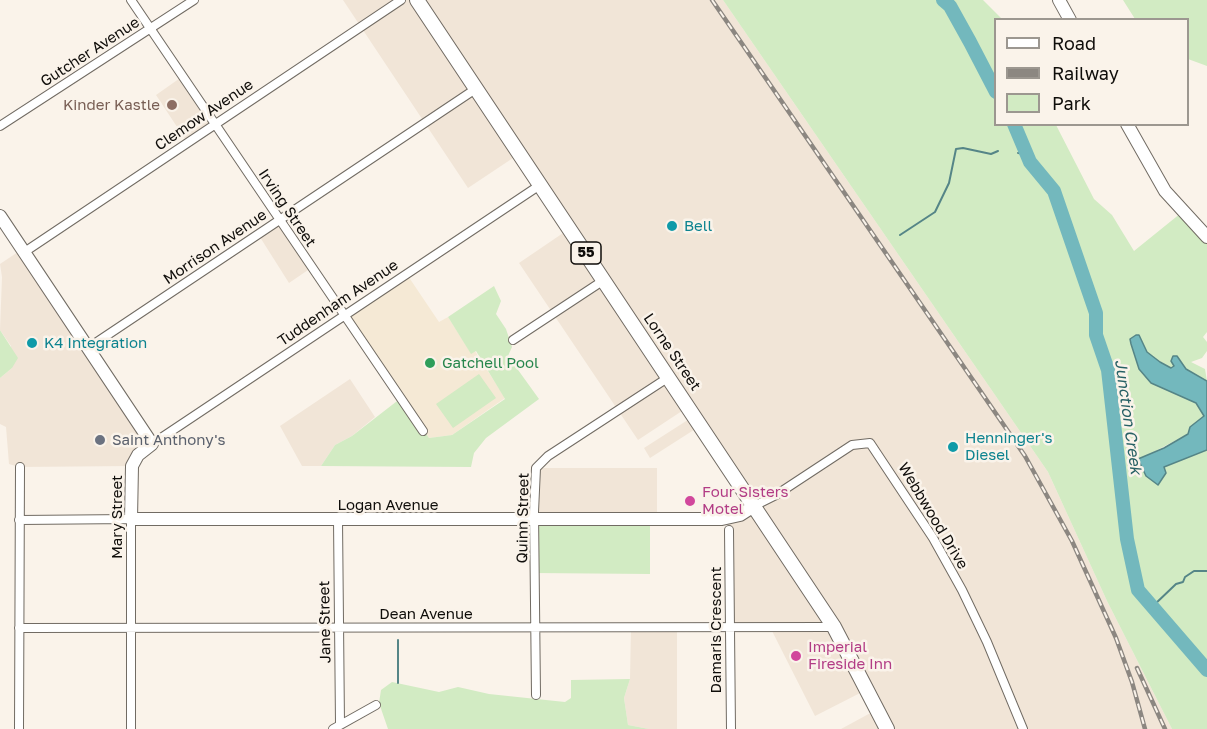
<!DOCTYPE html>
<style>
body{margin:0}
#map{position:relative;width:1207px;height:729px;overflow:hidden;background:#faf3ea;font-family:"Golos Text",sans-serif}
canvas{display:block}
.legend{position:absolute;left:994px;top:18px;width:195px;height:108px;box-sizing:border-box;background:#faf3ea;border:2px solid #9c9790;margin:0;padding:8px 10px;list-style:none;font-size:18px;color:#0f0d0a}
.legend li{display:flex;align-items:center;gap:12px;height:30px}
.legend b{width:30px;border:2px solid #9c9790}
</style>
<div id="map">
<canvas width="1207" height="729"></canvas>
<ul class="legend">
<li><b style="height:8px;background:#fff"></b>Road</li>
<li><b style="height:8px;background:#8c8781"></b>Railway</li>
<li><b style="height:16px;background:#d2ebc3"></b>Park</li>
</ul>
</div>
<script>
const g = document.querySelector('canvas').getContext('2d');
g.lineJoin = 'round';
function fill(path, color) { g.fillStyle = color; g.fill(path, 'evenodd'); }
const toPath = rows => new Path2D(rows.map(r => 'M' + r).join(''));
function stroke(path, color, width, dash) { g.strokeStyle = color; g.lineWidth = width; g.lineCap = dash ? 'butt' : 'round'; g.setLineDash(dash || []); g.stroke(path); }
function write(font, color, halo, rows, align = 'center') {
  g.font = font + ' "Golos Text",sans-serif'; g.lineWidth = 5; g.setLineDash([]); g.textBaseline = 'middle'; g.strokeStyle = halo; g.fillStyle = color; for (const [text, x, y, turn = 0] of rows) {
    g.save(); g.translate(x, y); g.rotate((+turn || 0) * Math.PI / 180); g.textAlign = isNaN(turn) ? turn : align; if (halo) g.strokeText(text, 0, 0); g.fillText(text, 0, 0); g.restore();
  }
}
fill(toPath([
 [343,0,723,0,1048,472,1107,601,1172,729,841,729,876,710,866,690,815,716,771,629,729,629,728,519,754,507,700,426,650,458,644,448,694,416,688,407,638,440,519,263,569,229,519,154,468,188],
 [183,76,215,123,187,142,156,95],
 [279,221,311,268,289,283,258,234],
 [21,250,151,444,132,466,19,467,9,464,6,427,0,424,0,378,12,368,11,346,0,330,2,277,0,264],
 [350,379,375,417,352,436,335,445,321,466,302,466,280,426],
 [536,468,657,468,657,520,534,521],
 [631,628,677,629,677,729,649,729,628,725,624,698,630,679]
]), '#f1e5d7');
fill(toPath([
 [406,273,439,322,448,317,471,353,475,351,505,398,452,435,429,438,343,315]
]), '#f5e9d5');
fill(toPath([
 [723,0,983,0,1002,19,996,20,996,124,1056,125,1094,199,1112,215,1134,251,1181,213,1207,239,1207,332,1203,337,1207,342,1207,351,1202,358,1191,362,1205,369,1207,381,1186,369,1177,356,1173,356,1171,361,1174,366,1171,368,1131,344,1139,369,1151,383,1196,403,1204,416,1195,423,1188,434,1138,460,1158,485,1163,478,1163,467,1207,450,1207,729,1172,729,1107,601,1048,472],
 [1123,0,1207,0,1207,66,1188,59,1188,20,1135,19],
 [494,286,501,301,496,314,506,329,512,347,508,356,539,399,486,438,474,453,471,467,321,466,335,445,352,436,401,398,429,438,452,435,505,399,476,351,471,354,448,317],
 [0,330,18,358,12,368,0,378],
 [479,374,496,398,453,428,436,404],
 [650,520,650,574,534,573,534,521],
 [630,679,624,698,628,725,649,729,388,729,379,703,381,690,392,682,439,692,458,687,489,694,565,702,571,698,571,680]
]), '#d2ebc3');
const water = toPath([
 [1136,335,1139,335,1147,352,1160,362,1171,368,1174,366,1171,361,1173,356,1177,356,1186,369,1207,381,1207,450,1164,467,1166,473,1158,485,1146,476,1138,459,1164,448,1188,434,1190,427,1204,416,1196,403,1151,383,1139,369,1131,344,1130,339,1136,335]
]);
fill(water, '#73b8bd');
stroke(water, '#558587', 1.5);
stroke(toPath([
 [1018,153,1025,154],
 [900,235,935,212,949,183,956,149,963,148,991,154,998,151],
 [1153,606,1176,584,1183,582,1185,577,1194,571,1207,571],
 [398,640,398,683]
]), '#558587', 2);
stroke(toPath([
 [943,0,950,6,970,42,996,92],
 [1014,124,1030,162,1054,191,1096,313,1096,335,1108,370,1127,539,1138,590,1207,670]
]), '#73b8bd', 14);
const street = toPath([
 [131,0,423,431],
 [0,126,194,0],
 [23,253,401,0],
 [513,340,604,280],
 [88,348,477,88],
 [152,444,540,185],
 [754,506,776,495,852,445,870,443,933,538,962,590,987,642,1023,729],
 [19,520,131,519,131,729],
 [338,520,340,724],
 [729,530,731,729],
 [19,628,834,627],
 [536,695,534,512,536,468,548,456,669,377],
 [19,729,20,467],
 [333,729,376,705]
]);
const secondary = toPath([
 [1059,0,1070,20],
 [1127,124,1165,191,1207,237],
 [0,216,152,444,138,455,132,466,131,519,722,519,740,515,754,506]
]);
const primary = toPath([
 [417,0,834,627,887,729]
]);
stroke(street, '#716b63', 10);
stroke(secondary, '#716b63', 14);
stroke(primary, '#716b63', 16);
stroke(street, '#fff', 8);
stroke(secondary, '#fff', 12);
stroke(primary, '#fff', 14);
const rail = toPath([
 [712,0,1025,456,1072,541,1116,638,1132,682,1145,729],
 [1137,668,1165,729]
]);
stroke(rail, '#8c8781', 4.5);
stroke(rail, '#faf3ea', 2, [7]);
for (const [x, y, r, color] of [
 [172,105,6,"#8d6e63"],
 [672,226,6,"#0f9aa8"],
 [32,343,6,"#0f9aa8"],
 [430,363,6,"#2e9e5b"],
 [100,440,6,"#6b7280"],
 [953,447,6,"#0f9aa8"],
 [690,501,6,"#d1479c"],
 [796,656,6,"#d1479c"]
]) { const dot = new Path2D(); dot.arc(x, y, r, 0, 2 * Math.PI); g.fillStyle = color; g.fill(dot); stroke(dot, '#faf3ea', 2); }
for (const [x, y, w] of [
 [586,253,30]
]) { const box = new Path2D(); box.roundRect(x - w / 2, y - 11, w, 22, 4.5); g.fillStyle = '#faf3ea'; g.fill(box); stroke(box, '#0f0d0a', 1.5); }
write('bold 14px', '#0f0d0a', null, [
 ["55",586,253]
]);
write('15px', '#0f0d0a', '#faf3ea', [
 ["Gutcher Avenue",90,52,-33],
 ["Clemow Avenue",204,115,-34],
 ["Irving Street",287,208,56],
 ["Morrison Avenue",215,247,-34],
 ["Tuddenham Avenue",338,303,-34],
 ["Lorne Street",672,352,56],
 ["Logan Avenue",388,505],
 ["Webbwood Drive",933,516,59],
 ["Mary Street",117,517,-90],
 ["Quinn Street",523,518,-89],
 ["Dean Avenue",426,614],
 ["Jane Street",325,622,-91],
 ["Damaris Crescent",716,630,-90]
]);
write('15px', '#785e54', '#faf3ea', [
 ["Kinder Kastle",160,105]
], 'right');
write('15px', '#0d838f', '#faf3ea', [
 ["Bell",684,226],
 ["K4 Integration",44,343],
 ["Henninger's",965,438],
 ["Diesel",965,455]
], 'left');
write('15px', '#27864d', '#faf3ea', [
 ["Gatchell Pool",442,363]
], 'left');
write('15px', '#5b616d', '#faf3ea', [
 ["Saint Anthony's",112,440]
], 'left');
write('15px', '#b23c85', '#faf3ea', [
 ["Four Sisters",702,492],
 ["Motel",702,509],
 ["Imperial",808,647],
 ["Fireside Inn",808,664]
], 'left');
write('italic 16px', '#276165', '#faf3ea', [
 ["Junction Creek",1128,417,82]
]);
</script>
